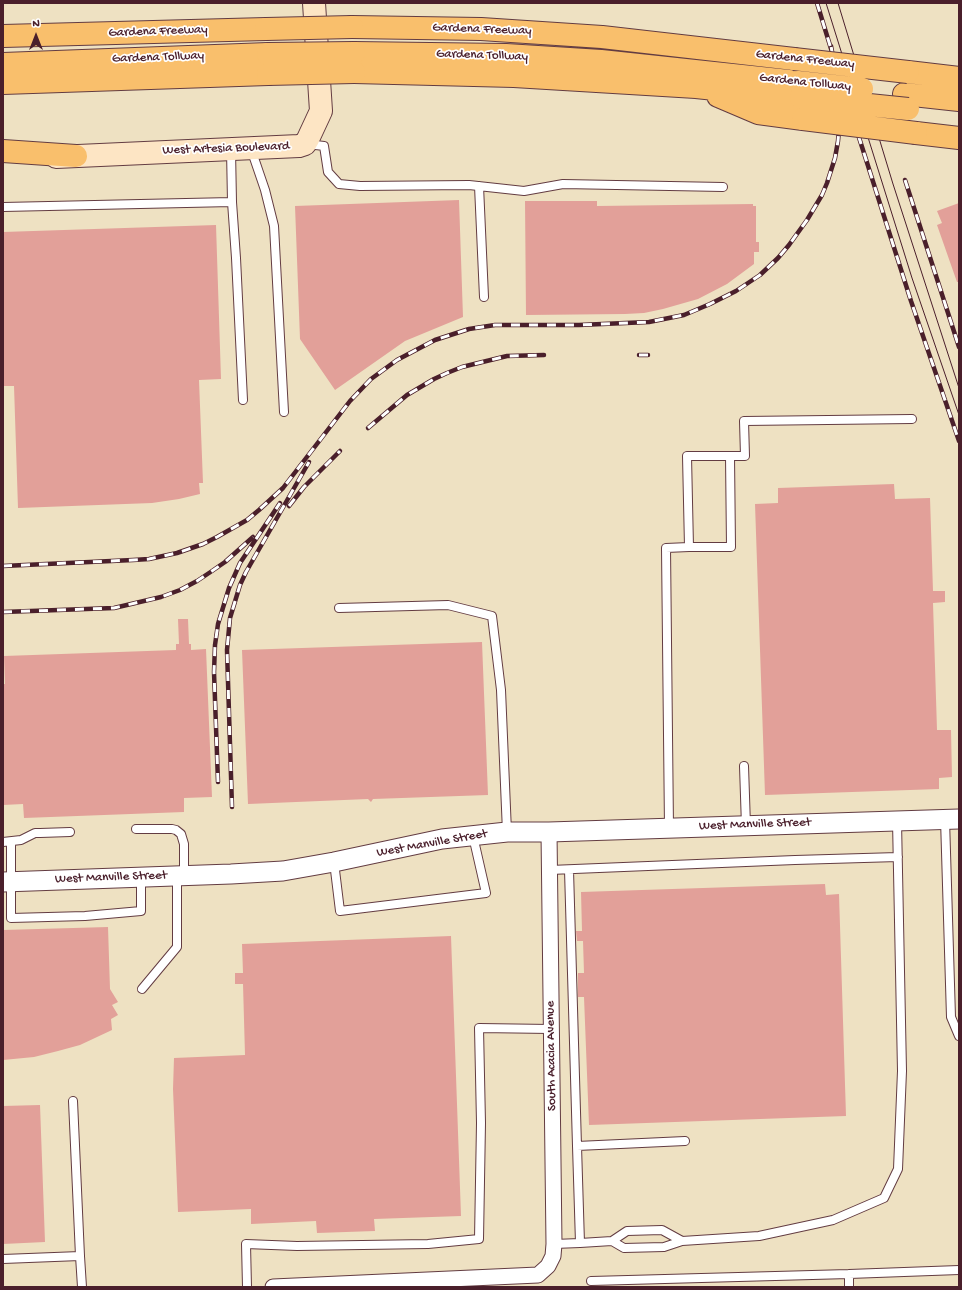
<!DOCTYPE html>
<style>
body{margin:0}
#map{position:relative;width:962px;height:1290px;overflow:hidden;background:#eee1c2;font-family:"Gochi Hand",sans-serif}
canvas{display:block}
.frame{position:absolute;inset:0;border:4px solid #4a1f2b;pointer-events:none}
.north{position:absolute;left:16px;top:16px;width:40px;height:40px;-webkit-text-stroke:3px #fff;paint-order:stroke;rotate:0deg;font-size:11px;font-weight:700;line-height:16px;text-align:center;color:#4a1f2b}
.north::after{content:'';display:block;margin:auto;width:14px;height:18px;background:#4a1f2b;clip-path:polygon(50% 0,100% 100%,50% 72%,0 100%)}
</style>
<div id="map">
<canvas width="962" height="1290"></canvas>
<div class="frame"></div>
<div class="north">N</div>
</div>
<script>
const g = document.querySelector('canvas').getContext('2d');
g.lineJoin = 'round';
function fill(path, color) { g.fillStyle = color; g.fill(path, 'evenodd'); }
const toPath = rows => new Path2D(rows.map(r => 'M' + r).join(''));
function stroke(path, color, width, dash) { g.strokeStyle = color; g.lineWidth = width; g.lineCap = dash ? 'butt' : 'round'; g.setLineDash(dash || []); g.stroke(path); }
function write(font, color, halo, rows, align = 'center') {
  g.font = font + ' "Gochi Hand",sans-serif'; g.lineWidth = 3.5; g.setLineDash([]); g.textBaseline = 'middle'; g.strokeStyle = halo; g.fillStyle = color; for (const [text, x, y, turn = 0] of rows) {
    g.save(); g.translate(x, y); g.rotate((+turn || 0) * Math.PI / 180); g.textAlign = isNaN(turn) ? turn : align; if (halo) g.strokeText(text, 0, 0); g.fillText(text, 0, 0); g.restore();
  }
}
fill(toPath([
 [459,200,463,317,405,341,335,390,300,339,295,206],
 [525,201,597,201,597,206,753,204,753,206,756,206,756,242,759,242,759,252,754,252,754,264,727,284,698,299,663,309,644,313,625,314,526,315],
 [959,203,959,282,957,282,937,225,942,223,937,211],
 [216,225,221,379,199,380,203,483,199,483,200,494,179,499,152,503,18,508,14,386,3,386,3,232],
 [894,484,895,499,930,498,933,591,945,591,945,602,933,603,937,730,951,730,952,777,939,778,939,789,765,795,755,504,778,503,778,488],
 [178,619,188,619,189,644,191,644,191,650,206,649,212,797,184,798,184,812,24,818,23,804,3,805,3,684,5,684,4,656,176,650,176,644,179,644],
 [482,642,488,795,373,799,371,802,368,799,248,804,242,650],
 [825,884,826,895,839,894,846,1116,589,1125,584,997,578,997,578,973,584,973,583,941,577,941,576,931,582,931,581,892],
 [108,927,110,989,118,1002,112,1005,118,1015,111,1019,112,1030,80,1045,58,1051,34,1057,3,1060,3,930],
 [451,936,461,1216,374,1219,375,1231,317,1233,316,1221,251,1224,251,1209,178,1212,173,1089,174,1058,245,1055,243,984,235,984,235,973,243,973,242,944],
 [40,1105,45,1242,3,1244,3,1106]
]), '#e2a099');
const service = toPath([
 [307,144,324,146,328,172,339,184,360,186,469,185,524,191,563,184,723,187],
 [251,149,265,190,274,226,284,412],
 [231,150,232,202],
 [479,186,484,297],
 [3,207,232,202,236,258,243,400],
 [689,547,731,547,730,456],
 [339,608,448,605,492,616,501,690,507,832],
 [744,766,746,826],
 [945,819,951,1017,959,1036],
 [669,828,666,548,689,547,687,456,745,456,744,421,912,419],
 [136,829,172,829,176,830,181,834,184,844,184,876],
 [3,842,21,840,35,833,40,833,70,832],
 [11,842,11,918,85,916,141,911,141,877],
 [334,862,340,911,486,893,473,836],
 [550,870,795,860,898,857],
 [569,870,577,1146],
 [142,989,177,947,177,876],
 [73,1101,80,1256],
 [682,1241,759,1236,833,1220,884,1198,898,1169,902,1071,897,821],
 [580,1243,612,1241,624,1248,664,1247,682,1241,662,1230,627,1231,612,1241],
 [554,1244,580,1243,577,1146,685,1141],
 [3,1259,80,1256,82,1287],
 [849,1274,959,1270],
 [591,1281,849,1274,849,1287],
 [247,1287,246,1244,297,1246,428,1244,479,1239,481,1123,479,1028,551,1029]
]);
const minor = toPath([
 [273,1287,538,1275,548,1266,553,1256,554,1244,549,832]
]);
const tertiary = toPath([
 [3,882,231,874,283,871,334,862,442,839,507,832,549,832,959,819]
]);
const secondary = toPath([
 [56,157,299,146,305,144,308,139,321,111,314,3]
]);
const motorway = toPath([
 [352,27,481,29,602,37,794,59],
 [3,36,266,29],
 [354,53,506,55,601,61,798,82],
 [3,64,268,54],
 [354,72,514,76,696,87,801,98],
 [908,72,959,78],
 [3,83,268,74],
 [904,94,959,100],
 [718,96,758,113,803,119],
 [916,133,959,138],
 [3,151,76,156]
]);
stroke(service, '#633c42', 10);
stroke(minor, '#633c42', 17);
stroke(tertiary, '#633c42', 21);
stroke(secondary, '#633c42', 24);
stroke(motorway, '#633c42', 24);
stroke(service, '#fff', 8);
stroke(minor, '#fff', 15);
stroke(tertiary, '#fff', 19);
stroke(secondary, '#fde5c4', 22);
stroke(motorway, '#f9bf6c', 22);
stroke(toPath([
 [826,3,912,278,959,415],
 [838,3,893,184,959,388]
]), '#4a1f2b', 1);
const rail = toPath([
 [817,3,832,52],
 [842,84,911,301,959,441],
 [905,180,959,347],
 [639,355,648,355],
 [368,428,407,395,434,379,447,373,462,367,507,356,544,355],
 [289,506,304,487,340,451],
 [3,566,133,560,149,559,177,553,203,544,217,537,247,520,259,510,283,488,350,401,371,379,397,360,435,340,469,329,495,325,579,325,649,322,684,315,710,304,736,291,760,275,778,258,789,245,807,220,822,195,827,183,835,158,838,141,840,117,840,97,831,46],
 [3,612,114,608,161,597,180,590,197,581,212,571,225,562,253,537],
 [218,782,214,672,215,645,218,624,229,588,240,563,280,503],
 [232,807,227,650,230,618,240,585,246,572,309,462]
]);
stroke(rail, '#4a1f2b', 4.5);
stroke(rail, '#fff', 3, [9]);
const motorwayBridge = toPath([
 [266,29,352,27],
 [268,54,354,53],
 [794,59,908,72],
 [268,74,354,72],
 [798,82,862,89],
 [801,98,908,109],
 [803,119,916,133]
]);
stroke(motorwayBridge, '#633c42', 24, []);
stroke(motorwayBridge, '#f9bf6c', 22);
write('13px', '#4a1f2b', '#fff', [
 ["Gardena Freeway",482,30,2],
 ["Gardena Freeway",158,32,-2],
 ["Gardena Tollway",482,56,2],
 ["Gardena Tollway",158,58,-2],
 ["Gardena Freeway",805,60,6],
 ["Gardena Tollway",805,83,6],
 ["West Artesia Boulevard",226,149,-2],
 ["West Manville Street",755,825,-2],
 ["West Manville Street",432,844,-10],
 ["West Manville Street",111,878,-2],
 ["South Acacia Avenue",552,1056,-91]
]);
</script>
